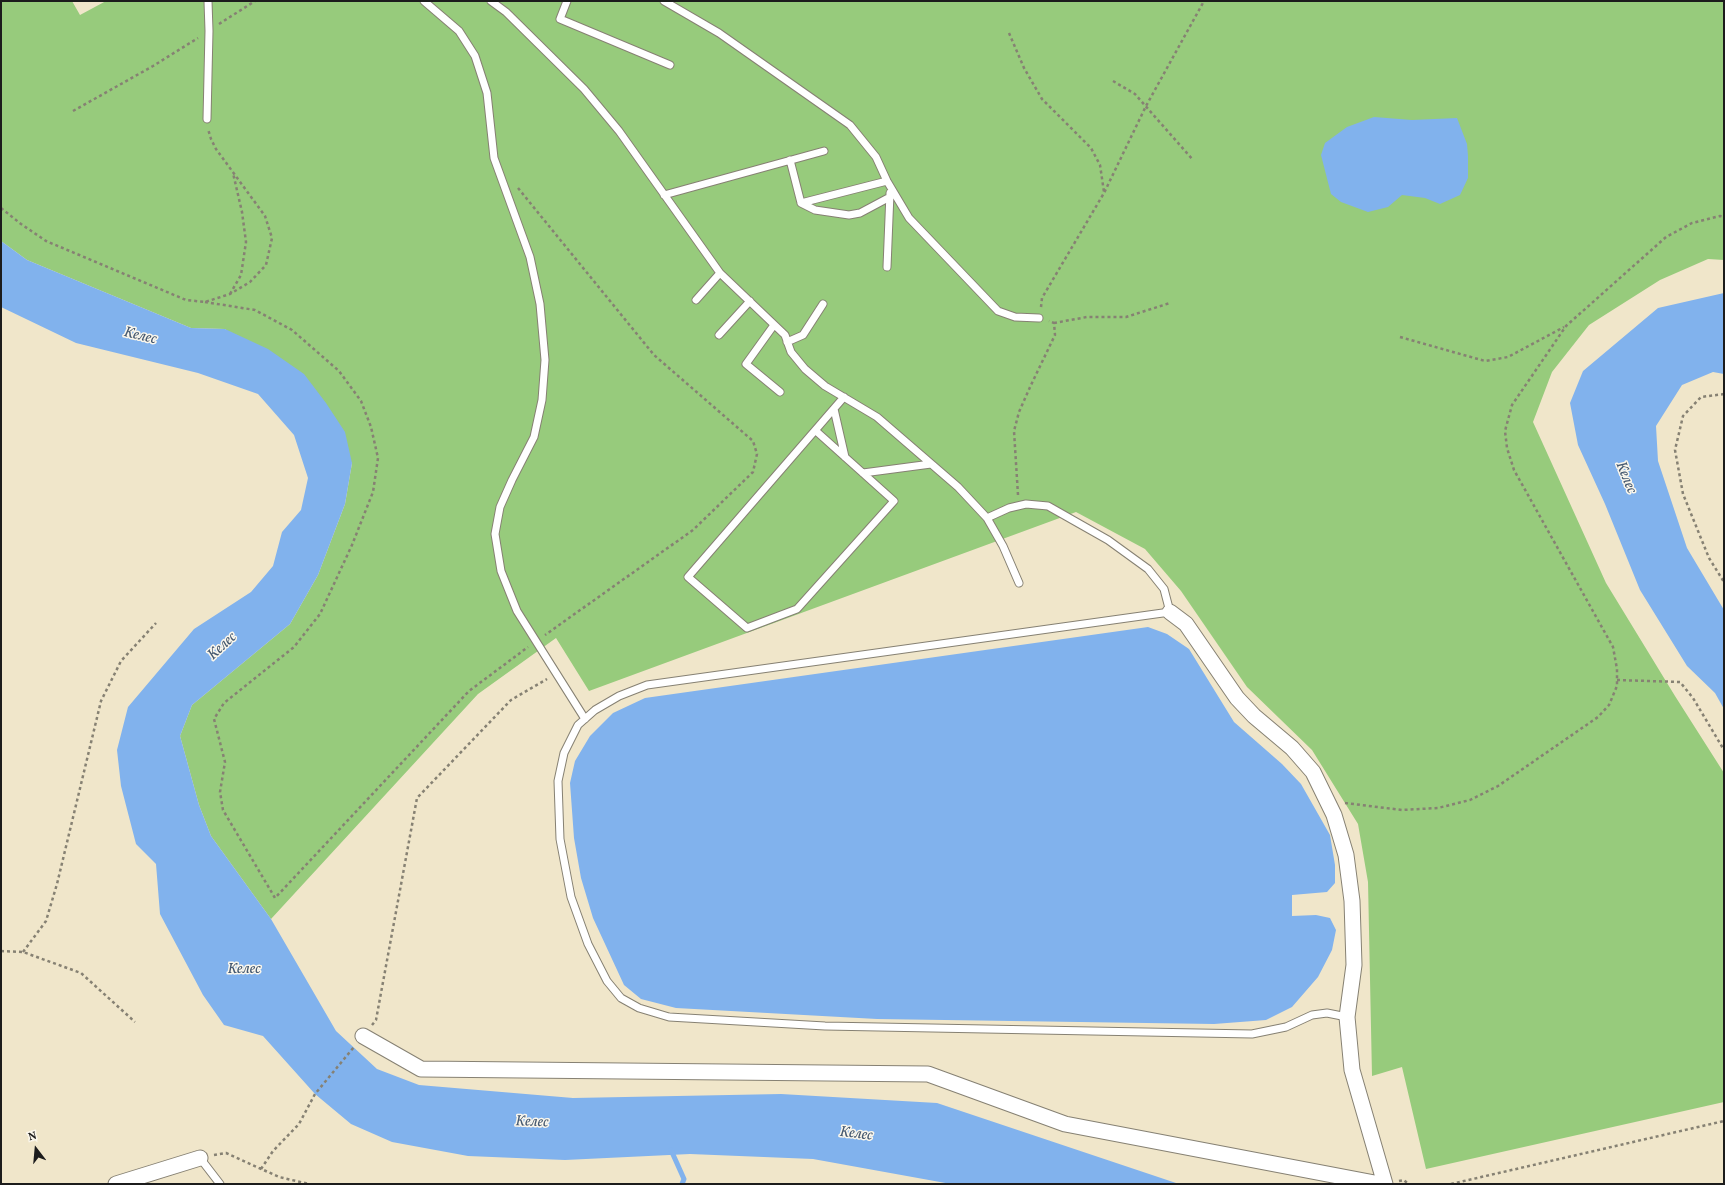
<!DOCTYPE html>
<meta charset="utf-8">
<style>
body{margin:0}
#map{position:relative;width:1725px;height:1185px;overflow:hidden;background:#f0e6ca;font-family:Vollkorn,serif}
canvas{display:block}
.frame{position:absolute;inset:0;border:2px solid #1c1c1c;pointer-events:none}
.north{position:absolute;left:16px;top:1129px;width:40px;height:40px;-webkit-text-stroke:3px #fbf7ec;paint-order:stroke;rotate:344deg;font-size:11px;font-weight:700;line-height:16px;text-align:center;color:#1c1c1c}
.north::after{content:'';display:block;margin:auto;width:14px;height:18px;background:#1c1c1c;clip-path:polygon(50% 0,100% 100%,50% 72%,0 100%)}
</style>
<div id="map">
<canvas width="1725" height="1185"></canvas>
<div class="frame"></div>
<div class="north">N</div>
</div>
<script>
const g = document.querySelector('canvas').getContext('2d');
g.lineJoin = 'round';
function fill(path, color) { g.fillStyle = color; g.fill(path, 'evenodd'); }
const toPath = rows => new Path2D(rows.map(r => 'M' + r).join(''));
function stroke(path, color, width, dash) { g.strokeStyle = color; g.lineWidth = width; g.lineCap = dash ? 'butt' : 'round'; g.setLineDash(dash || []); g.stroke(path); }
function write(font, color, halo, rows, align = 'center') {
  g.font = font + ' Vollkorn,serif'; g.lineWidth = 3; g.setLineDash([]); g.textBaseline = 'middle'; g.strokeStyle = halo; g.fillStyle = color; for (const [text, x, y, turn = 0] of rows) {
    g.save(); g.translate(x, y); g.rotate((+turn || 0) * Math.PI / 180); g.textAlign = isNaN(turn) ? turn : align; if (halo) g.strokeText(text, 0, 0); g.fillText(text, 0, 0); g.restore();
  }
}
fill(toPath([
 [1,1,72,1,80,15,106,1,1724,1,1724,260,1708,259,1660,280,1589,325,1552,372,1533,422,1606,583,1675,696,1724,773,1724,1102,1426,1169,1402,1067,1372,1076,1368,882,1358,824,1312,750,1247,687,1181,591,1145,549,1076,512,589,691,556,638,478,694,271,919,211,836,199,805,180,736,192,705,290,624,318,575,345,504,352,463,225,329,191,328,27,260,1,241]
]), '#97cb7c');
fill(toPath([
 [1374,117,1412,120,1457,118,1467,144,1468,156,1468,178,1460,195,1440,204,1425,198,1402,195,1388,207,1368,212,1341,202,1331,194,1321,155,1325,143,1347,127],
 [1,241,27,260,191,328,225,329,268,349,304,374,326,403,345,432,352,463,345,504,318,575,290,624,192,705,180,736,199,805,211,836,271,919,336,1031,377,1069,419,1085,573,1098,781,1094,937,1103,1179,1184,951,1184,813,1159,690,1154,565,1160,468,1156,392,1142,351,1124,315,1094,263,1036,224,1025,203,995,160,914,156,864,136,844,121,786,117,750,128,707,194,629,251,592,273,566,282,532,301,510,308,478,294,435,258,394,198,373,76,343,1,307],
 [1724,293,1724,374,1713,372,1682,385,1656,426,1658,461,1687,548,1724,610,1724,709,1715,693,1687,666,1640,590,1605,504,1578,445,1570,403,1583,371,1658,308],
 [1148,627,1167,634,1189,649,1234,722,1282,764,1301,784,1330,835,1335,865,1335,883,1327,892,1292,895,1292,916,1316,915,1330,918,1336,930,1332,950,1318,977,1292,1007,1266,1020,1214,1024,877,1019,676,1008,641,999,624,985,593,918,581,878,574,838,570,783,575,761,590,736,613,713,645,698]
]), '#81b2ed');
stroke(toPath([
 [671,1150,684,1179,682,1184]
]), '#81b2ed', 5);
const lane = toPath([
 [424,1,459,31,475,56,487,93,494,158,530,257,540,304,545,360,542,400,534,437,512,480,500,507,495,534,501,571,517,611,585,719],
 [491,1,506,12,584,89,619,131,720,273,785,335,791,352,805,369,825,386,877,417,958,487,987,518,1003,546,1019,583],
 [567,1,560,19,670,65],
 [664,1,719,33,850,125,876,157,887,181,909,218,998,311,1015,317,1039,318],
 [207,119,209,31,208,1],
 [790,160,801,203,887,181],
 [664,195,824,151],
 [801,203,815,210,849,215,860,213,890,197],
 [887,267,890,193],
 [696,300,720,273],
 [774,325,746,364,780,392],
 [719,335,750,301],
 [787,342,803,335,823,304],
 [834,409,845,457],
 [816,431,894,501,797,609,747,628,688,577,844,397],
 [863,473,931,464],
 [987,518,1009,508,1026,504,1048,506,1108,540,1148,569,1164,589,1170,612,647,685,619,696,595,710,578,725,564,753,558,781,560,839,571,897,588,944,607,981,621,998,639,1008,669,1017,825,1026,1252,1034,1286,1027,1312,1015,1327,1013,1347,1017],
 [200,1158,220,1184]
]);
const street = toPath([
 [1170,612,1186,624,1237,698,1254,716,1292,748,1313,772,1334,815,1346,855,1352,901,1354,965,1347,1017,1352,1070,1385,1184],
 [363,1036,421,1069,928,1074,1065,1124,1380,1184],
 [116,1184,200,1158]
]);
stroke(lane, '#868173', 9);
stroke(street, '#868173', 17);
stroke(toPath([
 [219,24,255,1],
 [1009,33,1024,68,1042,99,1091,148,1100,165,1104,192],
 [1113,81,1135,94,1193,160],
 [73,111,153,66,198,38],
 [518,188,654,355,753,441,757,454,753,472,693,530,545,635],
 [1,208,21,224,46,241,186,300,205,302,230,294,250,282,266,265,272,238,265,216,216,149,211,139,208,129],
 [230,294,241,275,246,242,242,212,233,173],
 [205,302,255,310,292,330,339,371,361,401,371,427,378,458,373,492,352,545,320,614,294,647,224,703,214,719,225,762,220,792,223,810,275,898,469,691,528,647],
 [1041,307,1042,298,1104,193,1146,106,1204,1],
 [1054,323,1087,317,1126,317,1170,303],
 [1400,337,1485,361,1508,357,1564,327],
 [1724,394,1701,397,1683,416,1675,450,1683,494,1709,558,1724,582],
 [1018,495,1014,431,1019,412,1031,385,1055,335,1054,323,1049,321],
 [1617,680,1680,682,1693,698,1724,750],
 [1345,803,1402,810,1438,808,1470,800,1498,786,1598,717,1609,705,1617,686,1617,669,1613,647,1514,470,1507,448,1505,431,1512,405,1566,326,1666,237,1692,223,1720,216,1724,217],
 [1,951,23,952,81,973,135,1022],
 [23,952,46,921,57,884,101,701,121,661,156,623],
 [372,1025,376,1020,417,798,511,700,547,679],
 [214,1155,226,1153,279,1177,309,1184],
 [261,1169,273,1151,299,1124,315,1094,354,1047],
 [1399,1181,1404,1180,1408,1184],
 [1451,1184,1724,1121]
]), '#868173', 2.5, [3, 3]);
stroke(lane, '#fff', 7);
stroke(street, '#fff', 15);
write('italic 15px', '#445870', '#fbf7ec', [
 ["Келес",140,337,14],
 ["Келес",1625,478,68],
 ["Келес",223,647,-43],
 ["Келес",244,970],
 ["Келес",532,1123,2],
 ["Келес",856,1135,7]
]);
</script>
